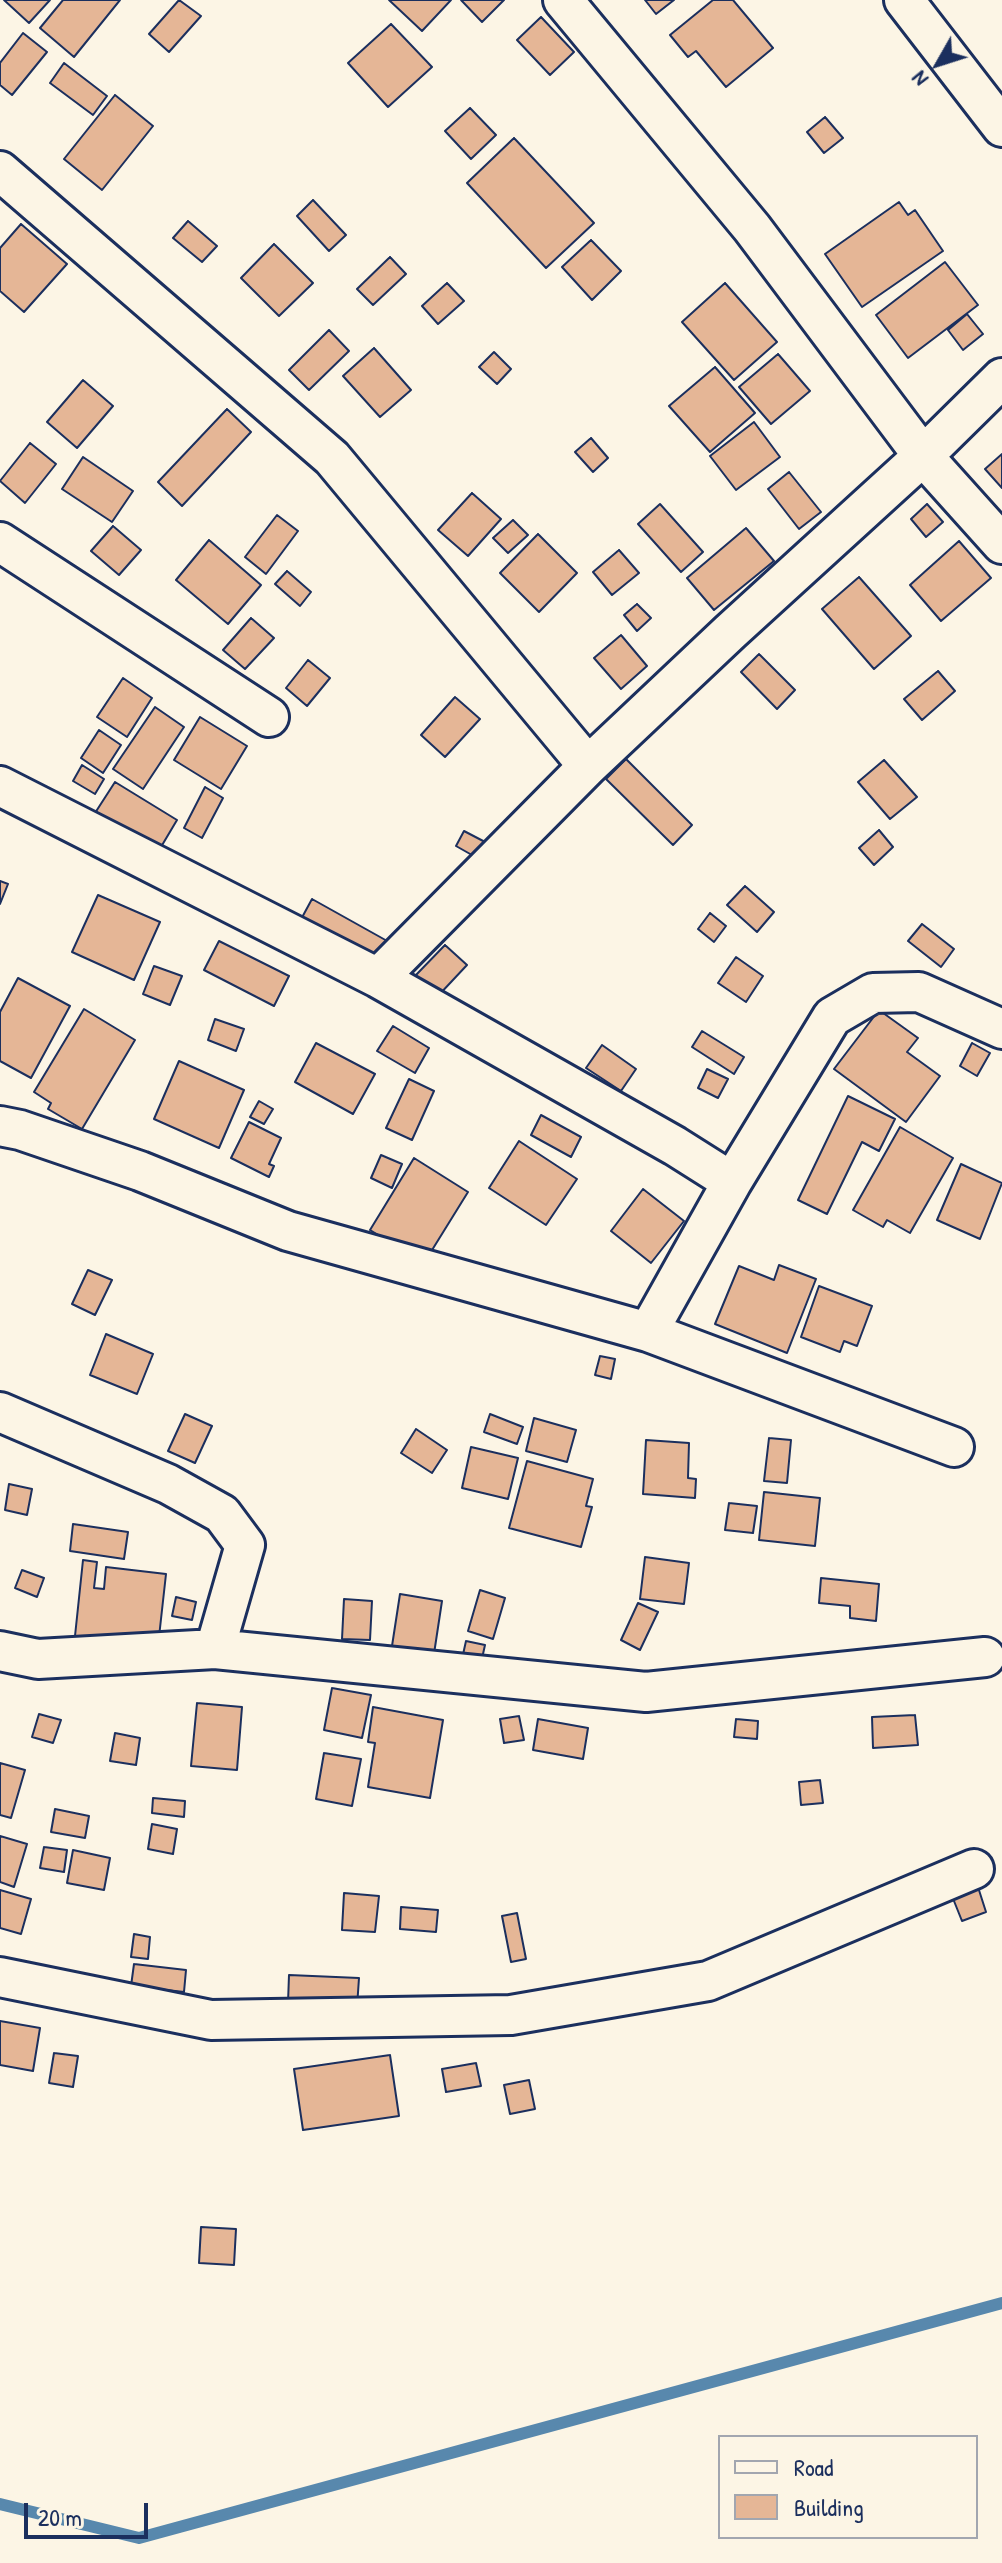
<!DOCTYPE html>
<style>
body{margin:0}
#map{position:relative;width:1002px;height:2563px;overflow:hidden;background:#fcf5e5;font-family:"Patrick Hand",sans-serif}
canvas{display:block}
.legend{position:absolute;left:718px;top:2435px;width:260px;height:104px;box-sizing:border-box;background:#fcf5e5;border:2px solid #a2a6af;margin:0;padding:10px 14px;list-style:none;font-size:24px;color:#1b2f5e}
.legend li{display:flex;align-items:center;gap:16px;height:40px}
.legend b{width:40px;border:2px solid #a2a6af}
.north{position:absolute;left:898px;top:24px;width:80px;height:80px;-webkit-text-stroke:6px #fcf5e5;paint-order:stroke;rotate:231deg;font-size:22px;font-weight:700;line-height:32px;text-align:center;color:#1b2f5e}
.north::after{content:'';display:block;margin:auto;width:28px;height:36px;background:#1b2f5e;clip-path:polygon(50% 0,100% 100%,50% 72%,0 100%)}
.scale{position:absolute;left:24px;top:2503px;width:124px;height:36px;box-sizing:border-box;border:4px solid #1b2f5e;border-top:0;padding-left:10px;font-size:24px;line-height:28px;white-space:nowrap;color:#1b2f5e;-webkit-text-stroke:6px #fcf5e5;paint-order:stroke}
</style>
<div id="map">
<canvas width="1002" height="2563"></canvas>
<ul class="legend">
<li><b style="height:10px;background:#fcf5e5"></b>Road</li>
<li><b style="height:22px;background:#e5b696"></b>Building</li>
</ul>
<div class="north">N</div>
<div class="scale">20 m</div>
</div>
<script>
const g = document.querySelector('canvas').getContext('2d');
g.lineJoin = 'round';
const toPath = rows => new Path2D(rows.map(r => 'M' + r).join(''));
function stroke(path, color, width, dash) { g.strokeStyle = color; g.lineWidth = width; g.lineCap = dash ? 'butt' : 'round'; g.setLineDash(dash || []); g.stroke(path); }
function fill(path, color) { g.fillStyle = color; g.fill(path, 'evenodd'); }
stroke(toPath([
 [0,2504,139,2538,1002,2303]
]), '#5888ad', 12);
const building = toPath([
 [4,0,50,0,29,23,4,0],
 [63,0,120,0,74,57,40,28,63,0],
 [179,0,201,16,169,52,149,34,179,0],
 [389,0,451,0,422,31,389,0],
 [461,0,504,0,482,22,461,0],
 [645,0,674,0,656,14,645,0],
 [713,0,733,0,773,48,726,87,696,51,688,57,670,35,713,0],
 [541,17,574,52,550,75,517,40,541,17],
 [391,24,432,67,388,107,348,63,391,24],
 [23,33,47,52,12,95,0,85,0,63,23,33],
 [64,63,107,96,93,115,50,83,64,63],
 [115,95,153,126,102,190,64,159,115,95],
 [470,108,496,135,471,159,445,131,470,108],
 [825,117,843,138,824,153,807,132,825,117],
 [514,138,594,223,546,268,467,183,514,138],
 [313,200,346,235,329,251,297,216,313,200],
 [899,202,908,215,915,210,943,251,862,307,825,254,899,202],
 [188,221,217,246,202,262,173,238,188,221],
 [21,224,67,264,24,312,0,291,0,248,21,224],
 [591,240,621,271,592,300,562,267,591,240],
 [274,244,313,283,279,316,241,278,274,244],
 [390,257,406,274,373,305,357,289,390,257],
 [945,262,978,305,908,358,876,315,945,262],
 [447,283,464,301,438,324,422,306,447,283],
 [725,283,777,342,734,380,682,322,725,283],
 [967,314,983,334,963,350,948,330,967,314],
 [329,330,349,351,309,390,289,370,329,330],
 [374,348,411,390,380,417,343,376,374,348],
 [494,352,511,369,497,384,479,367,494,352],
 [778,354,810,391,771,424,739,387,778,354],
 [715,367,755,413,710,452,669,406,715,367],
 [83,380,113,406,77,448,47,422,83,380],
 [227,409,251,432,182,506,158,482,227,409],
 [754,422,780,457,736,490,710,456,754,422],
 [591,438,608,458,593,472,575,452,591,438],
 [30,443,56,464,25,503,0,481,30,443],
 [1002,454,1002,488,985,469,1002,454],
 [83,457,133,491,112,522,62,489,83,457],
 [789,472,821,512,799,529,768,489,789,472],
 [472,493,501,519,468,556,438,530,472,493],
 [660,504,703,552,681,572,638,524,660,504],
 [927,504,943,522,926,537,911,519,927,504],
 [277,515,298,531,266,574,245,557,277,515],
 [513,520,528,535,508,553,493,538,513,520],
 [113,526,141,550,119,575,91,551,113,526],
 [746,528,774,561,714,610,687,578,746,528],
 [538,534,577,573,539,612,500,573,538,534],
 [209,540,261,585,228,624,176,580,209,540],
 [959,541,991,578,941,621,910,585,959,541],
 [619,550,639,573,612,595,593,572,619,550],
 [287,571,311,592,300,606,275,584,287,571],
 [859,577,911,636,874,669,822,609,859,577],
 [637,604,651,618,637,631,624,615,637,604],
 [251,618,274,638,245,669,223,650,251,618],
 [621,635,647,666,621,689,594,658,621,635],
 [759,654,795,690,777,709,741,672,759,654],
 [308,660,330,678,307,706,286,688,308,660],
 [938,671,955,691,922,720,904,699,938,671],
 [123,678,152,698,127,737,97,717,123,678],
 [455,697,480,719,445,757,421,735,455,697],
 [155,707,184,727,143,789,113,769,155,707],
 [200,717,247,746,221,789,174,760,200,717],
 [99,730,121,745,103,773,81,758,99,730],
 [626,759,692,825,673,845,606,779,626,759],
 [884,760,917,797,890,819,858,782,884,760],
 [82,765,104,779,95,794,73,781,82,765],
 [115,782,177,820,158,852,95,813,115,782],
 [205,787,223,798,202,838,184,828,205,787],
 [879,830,893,847,874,865,859,848,879,830],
 [464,831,487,843,479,859,456,846,464,831],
 [0,881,8,884,0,904,0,881],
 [745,886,774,912,757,932,727,905,745,886],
 [98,895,160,922,134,980,72,952,98,895],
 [312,899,389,942,376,965,299,923,312,899],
 [710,913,726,926,714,942,698,929,710,913],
 [922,924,954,949,941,967,908,941,922,924],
 [219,941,289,976,274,1006,204,970,219,941],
 [445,945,467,965,437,997,415,976,445,945],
 [736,957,763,976,746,1002,718,983,736,957],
 [154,966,182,976,170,1005,143,994,154,966],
 [18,978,70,1006,31,1078,0,1061,0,1012,18,978],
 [84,1009,135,1040,82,1129,48,1109,51,1103,34,1092,84,1009],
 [879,1010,918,1038,907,1052,940,1076,906,1122,834,1069,879,1010],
 [215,1019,244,1029,236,1051,208,1040,215,1019],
 [393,1026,429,1048,415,1073,377,1051,393,1026],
 [702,1031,744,1057,734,1074,692,1047,702,1031],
 [316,1043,375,1074,353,1114,295,1082,316,1043],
 [972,1043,990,1053,977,1076,960,1066,972,1043],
 [602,1045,636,1069,621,1091,586,1068,602,1045],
 [179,1061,244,1090,219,1148,154,1119,179,1061],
 [707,1069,728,1079,718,1098,698,1088,707,1069],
 [409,1079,434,1091,412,1140,386,1128,409,1079],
 [848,1096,895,1119,879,1151,862,1142,827,1214,798,1200,848,1096],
 [259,1101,273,1109,264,1124,250,1117,259,1101],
 [541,1115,581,1137,571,1157,531,1135,541,1115],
 [249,1122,281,1138,269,1164,274,1166,269,1177,231,1158,249,1122],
 [900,1127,953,1158,910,1233,887,1220,883,1227,853,1210,900,1127],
 [519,1141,577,1179,546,1225,489,1188,519,1141],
 [381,1155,402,1164,392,1188,371,1178,381,1155],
 [414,1158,468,1192,424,1263,370,1230,414,1158],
 [961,1164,1002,1183,980,1239,937,1220,961,1164],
 [643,1189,684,1221,651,1263,611,1231,643,1189],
 [779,1265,816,1279,787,1353,715,1324,739,1266,774,1280,779,1265],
 [88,1270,112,1280,95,1315,72,1304,88,1270],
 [819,1286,872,1306,857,1346,844,1341,840,1352,801,1337,819,1286],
 [106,1334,153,1354,137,1394,90,1375,106,1334],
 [600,1356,615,1359,611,1379,595,1375,600,1356],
 [185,1414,212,1426,195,1463,168,1451,185,1414],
 [490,1414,523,1427,517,1444,484,1432,490,1414],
 [534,1418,576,1430,567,1462,526,1451,534,1418],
 [416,1429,447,1450,432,1473,401,1453,416,1429],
 [769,1438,791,1440,787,1483,764,1481,769,1438],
 [646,1440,689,1443,688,1478,696,1479,695,1498,643,1494,646,1440],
 [471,1447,518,1458,508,1499,462,1488,471,1447],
 [527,1461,593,1479,586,1506,592,1507,581,1547,509,1528,527,1461],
 [9,1484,32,1489,27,1515,5,1510,9,1484],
 [764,1492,820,1498,815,1546,759,1540,764,1492],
 [729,1503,757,1506,753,1533,725,1530,729,1503],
 [73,1524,128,1532,124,1559,70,1551,73,1524],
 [645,1557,689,1563,684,1604,640,1599,645,1557],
 [83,1560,97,1562,94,1588,104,1589,106,1567,166,1574,157,1655,123,1642,75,1636,83,1560],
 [22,1570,44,1578,37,1597,15,1588,22,1570],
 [821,1578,879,1584,876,1621,850,1618,850,1606,819,1603,821,1578],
 [480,1590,505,1598,493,1639,468,1631,480,1590],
 [400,1594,442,1601,432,1667,404,1662,406,1649,392,1646,400,1594],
 [176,1597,196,1602,192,1620,172,1616,176,1597],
 [344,1599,372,1601,370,1640,342,1639,344,1599],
 [638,1603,658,1612,640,1650,621,1640,638,1603],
 [466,1641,485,1645,481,1663,462,1659,466,1641],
 [332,1688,371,1695,362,1738,324,1730,332,1688],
 [197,1703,242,1707,237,1770,191,1766,197,1703],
 [373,1707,443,1720,430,1798,368,1787,375,1743,368,1742,373,1707],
 [39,1714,61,1720,53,1743,32,1737,39,1714],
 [915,1715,918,1745,873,1748,872,1717,915,1715],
 [519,1716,524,1740,504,1743,500,1719,519,1716],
 [538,1719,588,1728,583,1759,533,1750,538,1719],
 [736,1719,758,1721,757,1739,734,1737,736,1719],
 [115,1733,140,1738,136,1765,110,1761,115,1733],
 [324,1753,361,1759,352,1806,316,1799,324,1753],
 [0,1763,25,1770,11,1818,0,1815,0,1763],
 [820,1780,823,1803,801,1805,799,1782,820,1780],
 [153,1798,185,1801,184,1817,152,1813,153,1798],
 [55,1809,89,1816,85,1838,51,1832,55,1809],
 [152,1824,177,1829,173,1854,148,1849,152,1824],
 [0,1836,27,1844,14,1887,0,1882,0,1836],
 [44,1847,67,1850,64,1872,40,1868,44,1847],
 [73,1850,110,1858,104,1890,67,1883,73,1850],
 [978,1887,986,1912,962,1921,952,1896,978,1887],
 [0,1890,31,1899,21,1934,0,1928,0,1890],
 [344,1893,379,1896,375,1932,342,1930,344,1893],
 [401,1907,438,1910,436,1932,400,1929,401,1907],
 [517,1913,526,1959,511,1962,502,1916,517,1913],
 [134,1934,150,1937,148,1959,131,1957,134,1934],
 [134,1964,186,1970,184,1992,131,1986,134,1964],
 [289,1975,359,1978,357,2007,288,2003,289,1975],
 [0,2021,40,2028,33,2071,0,2065,0,2021],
 [54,2053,78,2056,73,2087,49,2083,54,2053],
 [390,2055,399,2116,303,2130,294,2069,390,2055],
 [476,2063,481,2086,446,2092,442,2069,476,2063],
 [529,2080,535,2109,510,2114,504,2085,529,2080],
 [201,2227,236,2229,234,2265,199,2263,201,2227]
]);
fill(building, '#e5b696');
stroke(building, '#1b2f5e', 2);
const street = toPath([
 [563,0,752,228,923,456,1002,544],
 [904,0,1002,127],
 [0,171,332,458,588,766],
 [0,542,269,717],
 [0,786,378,978,675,1146,732,1182],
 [378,978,588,766,730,632,923,456,1002,378],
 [0,1126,20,1130,140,1171,288,1231,648,1332,732,1182,832,1017,873,993,919,992,1002,1029],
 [648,1332,954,1447],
 [0,1412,168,1484,222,1514,245,1545,215,1649],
 [0,1651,38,1659,215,1649,646,1692,985,1657],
 [0,1977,211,2020,511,2015,708,1981,974,1869]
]);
stroke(street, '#1b2f5e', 44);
stroke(street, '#fcf5e5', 38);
</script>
